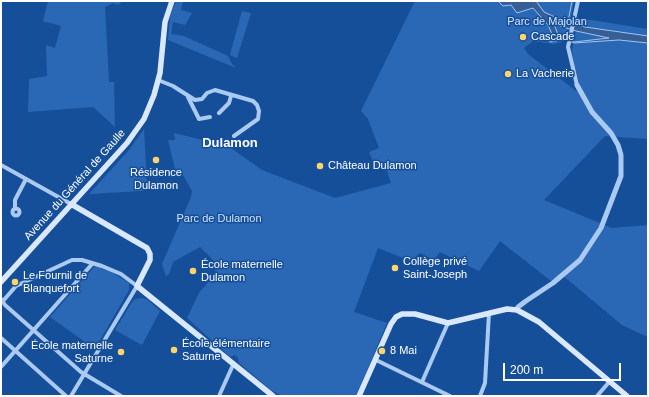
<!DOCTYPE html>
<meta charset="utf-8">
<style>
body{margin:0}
#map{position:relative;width:649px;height:397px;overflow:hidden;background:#164f99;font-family:Helvetica,sans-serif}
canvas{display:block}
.frame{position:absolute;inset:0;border:2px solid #fff;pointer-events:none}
.scale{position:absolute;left:503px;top:363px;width:118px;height:18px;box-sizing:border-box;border:2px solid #fff;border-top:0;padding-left:5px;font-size:12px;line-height:14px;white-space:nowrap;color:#fff;-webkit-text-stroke:3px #164f99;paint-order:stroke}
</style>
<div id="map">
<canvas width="649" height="397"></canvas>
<div class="frame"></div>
<div class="scale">200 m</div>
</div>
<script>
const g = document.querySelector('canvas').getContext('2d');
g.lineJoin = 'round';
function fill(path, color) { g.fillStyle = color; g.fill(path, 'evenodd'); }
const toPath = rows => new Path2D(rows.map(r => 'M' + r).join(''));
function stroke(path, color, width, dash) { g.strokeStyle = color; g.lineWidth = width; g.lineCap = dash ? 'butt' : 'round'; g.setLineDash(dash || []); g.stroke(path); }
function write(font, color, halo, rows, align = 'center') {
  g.font = font + ' Helvetica,sans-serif'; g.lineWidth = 3; g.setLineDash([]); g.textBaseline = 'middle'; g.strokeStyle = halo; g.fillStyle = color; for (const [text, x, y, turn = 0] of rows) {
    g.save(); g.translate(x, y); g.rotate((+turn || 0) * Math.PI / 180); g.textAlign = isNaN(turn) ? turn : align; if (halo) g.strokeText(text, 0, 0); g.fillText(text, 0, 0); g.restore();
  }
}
fill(toPath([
 [48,1,123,1,118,5,113,3,105,7,109,82,114,82,115,127,93,107,28,112,29,79,47,76,46,45,55,48,61,26,43,21],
 [176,1,183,1,181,10,192,13,185,25,173,22,171,34,184,36,228,56,232,64,236,68,168,40,170,17],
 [415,1,574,1,567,36,562,42,554,44,533,41,524,48,528,54,576,91,580,86,574,65,572,51,578,18,648,29,648,139,605,136,544,200,612,228,648,225,648,337,622,325,561,274,551,281,500,241,479,271,440,252,434,260,420,253,411,261,378,248,354,312,387,323,356,396,282,396,271,390,239,363,238,358,235,355,230,357,187,318,199,293,215,274,216,263,200,247,173,262,169,274,166,276,162,264,191,197,192,191,183,175,175,169,168,140,175,140,174,133,228,146,262,170,335,198,391,183,384,162,375,166,369,152,379,148,368,119,361,111],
 [242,11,251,13,237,58,230,55],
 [144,129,147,186,145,190,141,191,89,194,129,150],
 [95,266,110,271,129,283,129,290,95,349,50,317],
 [142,298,148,300,160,311,142,345,115,330,132,302,135,299]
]), '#2a68b6');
const water = toPath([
 [498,1,536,1,544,12,555,17,585,27,648,36,648,43,619,40,574,43,564,39,551,42,541,36,541,34,551,36,552,34,548,25,533,8,517,13,511,5,503,6,498,1],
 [554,24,576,31,609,38,574,42,565,37,559,37,554,24]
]);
fill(water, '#375f95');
stroke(water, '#9dc5f4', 1);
stroke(toPath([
 [568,22,572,1]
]), '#9dc5f4', 1);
stroke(toPath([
 [158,80,173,86,195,100,202,99,207,93,215,90,253,101,257,105,259,111,258,119,234,136],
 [577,85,568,47,578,1],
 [188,97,199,119,210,117],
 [219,113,229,103,231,96],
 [1,165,71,204],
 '12.5 212a3.5 3.5 0 1 1 7 0a3.5 3.5 0 1 1-7 0Z',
 [15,209,15,200,26,179],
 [1,299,5,305,81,372,121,396],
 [3,301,16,286,72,260,82,260,102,266,121,274,137,286,71,396],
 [1,338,66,396],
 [376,360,450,396],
 [1,367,93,263],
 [422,382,448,323],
 [219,396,233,365],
 [480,396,485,383,489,313],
 [597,396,610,381]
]), '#aacaf2', 4);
stroke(toPath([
 [517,310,518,307,526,301,553,283,580,260,601,228,621,176,621,155,618,145,611,133,592,112,577,85]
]), '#aacaf2', 5);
stroke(toPath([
 [71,204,147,248,150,254,150,260,137,286,273,396],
 [1,282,127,143,144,119,154,95,160,73,165,22,172,1],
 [359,396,391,324,396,317,402,314,415,314,448,323,507,309,517,310,539,322,627,396]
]), '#d9e8fc', 5.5);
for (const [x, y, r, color] of [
 [523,37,4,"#ffd56b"],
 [508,74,4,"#ffd56b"],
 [156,160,4,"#ffd56b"],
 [320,166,4,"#ffd56b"],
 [395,268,4,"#ffd56b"],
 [193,271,4,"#ffd56b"],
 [15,282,4,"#ffd56b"],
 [174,350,4,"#ffd56b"],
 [382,351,4,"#ffd56b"],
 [121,352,4,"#ffd56b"]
]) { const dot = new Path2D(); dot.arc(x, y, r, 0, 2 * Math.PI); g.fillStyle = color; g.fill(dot); stroke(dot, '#164f99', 1.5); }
write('11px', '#d2e5fc', '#164f99', [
 ["Parc de Majolan",547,22],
 ["Parc de Dulamon",219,219]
]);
write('11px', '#fff', '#164f99', [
 ["Cascade",531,37],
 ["La Vacherie",516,74],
 ["Château Dulamon",328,166],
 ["Résidence",156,173,"center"],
 ["Dulamon",156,186,"center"],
 ["Collège privé",403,262],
 ["Saint-Joseph",403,275],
 ["École maternelle",201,265],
 ["Dulamon",201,278],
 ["Le Fournil de",23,276],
 ["Blanquefort",23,289],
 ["École élémentaire",182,344],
 ["Saturne",182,357],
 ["École maternelle",113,346,"right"],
 ["Saturne",113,359,"right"],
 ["8 Mai",390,351]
], 'left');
write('11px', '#fff', '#164f99', [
 ["Avenue du Général de Gaulle",75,185,-48]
]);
write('bold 13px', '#fff', '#164f99', [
 ["Dulamon",230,143]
]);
</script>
